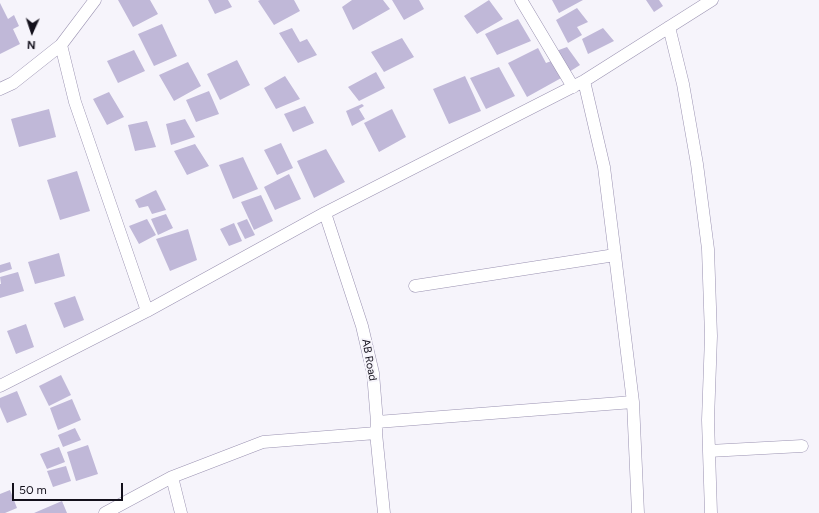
<!DOCTYPE html>
<style>
body{margin:0}
#map{position:relative;width:819px;height:513px;overflow:hidden;background:#f6f4fb;font-family:Figtree,sans-serif}
canvas{display:block}
.north{position:absolute;left:12px;top:12px;width:40px;height:40px;-webkit-text-stroke:3px #f6f4fb;paint-order:stroke;rotate:183deg;font-size:11px;font-weight:700;line-height:16px;text-align:center;color:#13101b}
.north::after{content:'';display:block;margin:auto;width:14px;height:18px;background:#13101b;clip-path:polygon(50% 0,100% 100%,50% 72%,0 100%)}
.scale{position:absolute;left:12px;top:483px;width:111px;height:18px;box-sizing:border-box;border:2px solid #13101b;border-top:0;padding-left:5px;font-size:12px;line-height:14px;white-space:nowrap;color:#13101b;-webkit-text-stroke:3px #f6f4fb;paint-order:stroke}
</style>
<div id="map">
<canvas width="819" height="513"></canvas>
<div class="north">N</div>
<div class="scale">50 m</div>
</div>
<script>
const g = document.querySelector('canvas').getContext('2d');
g.lineJoin = 'round';
function fill(path, color) { g.fillStyle = color; g.fill(path, 'evenodd'); }
const toPath = rows => new Path2D(rows.map(r => 'M' + r).join(''));
function stroke(path, color, width, dash) { g.strokeStyle = color; g.lineWidth = width; g.lineCap = dash ? 'butt' : 'round'; g.setLineDash(dash || []); g.stroke(path); }
function write(font, color, halo, rows, align = 'center') {
  g.font = font + ' Figtree,sans-serif'; g.lineWidth = 4; g.setLineDash([]); g.textBaseline = 'middle'; g.strokeStyle = halo; g.fillStyle = color; for (const [text, x, y, turn = 0] of rows) {
    g.save(); g.translate(x, y); g.rotate((+turn || 0) * Math.PI / 180); g.textAlign = isNaN(turn) ? turn : align; if (halo) g.strokeText(text, 0, 0); g.fillText(text, 0, 0); g.restore();
  }
}
fill(toPath([
 [118,0,150,0,158,14,133,27],
 [208,0,228,0,232,7,215,14],
 [260,0,294,0,300,11,274,25,258,1],
 [352,0,383,0,390,9,353,30,342,7],
 [392,0,419,0,424,9,404,20],
 [489,0,503,19,477,34,464,16],
 [552,0,583,0,559,13],
 [646,0,659,0,663,6,654,12],
 [0,3,8,19,14,15,19,26,13,29,20,44,0,54],
 [577,8,588,22,577,27,582,35,568,43,556,20],
 [518,19,531,41,497,55,485,34],
 [162,24,177,56,154,66,138,34],
 [292,28,300,42,307,39,317,55,298,63,279,33],
 [603,28,614,41,588,54,582,39],
 [402,38,414,57,384,72,371,52],
 [567,47,580,65,569,72,556,51],
 [538,48,546,63,554,60,563,77,527,97,508,63],
 [134,50,145,71,118,83,107,61],
 [237,60,250,85,220,100,207,74],
 [188,62,201,86,174,101,159,75],
 [499,67,515,96,486,109,470,78],
 [376,72,385,88,359,101,348,87],
 [285,76,300,99,276,109,264,88],
 [465,76,481,111,449,124,433,89],
 [209,91,219,114,196,122,186,100],
 [109,92,124,117,107,125,93,99],
 [362,104,364,106,359,109,365,119,352,126,346,111],
 [305,106,314,123,293,132,284,114],
 [49,109,56,137,19,147,11,119],
 [392,109,406,137,379,152,364,123],
 [185,119,195,137,171,145,166,124],
 [147,121,156,147,135,151,128,125],
 [281,143,293,168,277,175,264,150],
 [195,144,209,166,187,175,174,151],
 [326,149,345,182,314,198,297,161],
 [243,157,258,189,233,199,219,165],
 [77,171,90,211,60,220,47,180],
 [289,174,301,199,275,210,264,187],
 [156,190,166,210,152,214,148,206,139,208,135,200],
 [261,195,273,221,254,230,241,202],
 [166,214,173,228,158,235,151,219],
 [147,219,156,235,139,244,129,226],
 [247,219,255,235,245,239,237,223],
 [234,223,242,241,229,246,220,229],
 [188,229,197,260,170,271,156,239],
 [59,253,65,276,35,284,28,262],
 [10,262,12,269,0,273,0,265],
 [18,272,24,291,0,298,0,284,1,284,0,277],
 [75,296,84,320,64,328,54,303],
 [26,324,34,347,16,354,7,331],
 [61,375,71,395,49,406,39,386],
 [17,391,27,415,7,423,0,407,0,398],
 [72,399,81,420,58,430,50,408],
 [75,428,81,440,63,447,58,435],
 [88,445,98,474,76,481,67,452],
 [59,447,65,462,47,469,40,454],
 [66,466,71,481,53,487,47,471],
 [10,490,17,508,5,513,0,513,0,494],
 [62,501,67,513,34,513]
]), '#c0b8d8');
const minor = toPath([
 [521,0,573,87],
 [669,27,683,84,697,164,708,249,711,336,708,420,711,513],
 [61,45,75,102,147,311],
 [584,81,604,167,615,255,633,402,638,513],
 [0,89,13,83,61,45,95,0],
 [325,213,362,326,373,373,377,422,376,433,384,513],
 [415,286,615,255],
 [0,386,147,311,325,213,584,81,712,0],
 [377,422,633,402],
 [709,451,802,446],
 [172,477,181,513],
 [105,513,172,477,263,442,376,433]
]);
stroke(minor, '#9a92b1', 13);
stroke(minor, '#fff', 12);
write('11px', '#13101b', '#f6f4fb', [
 ["AB Road",369,360,80]
]);
</script>
